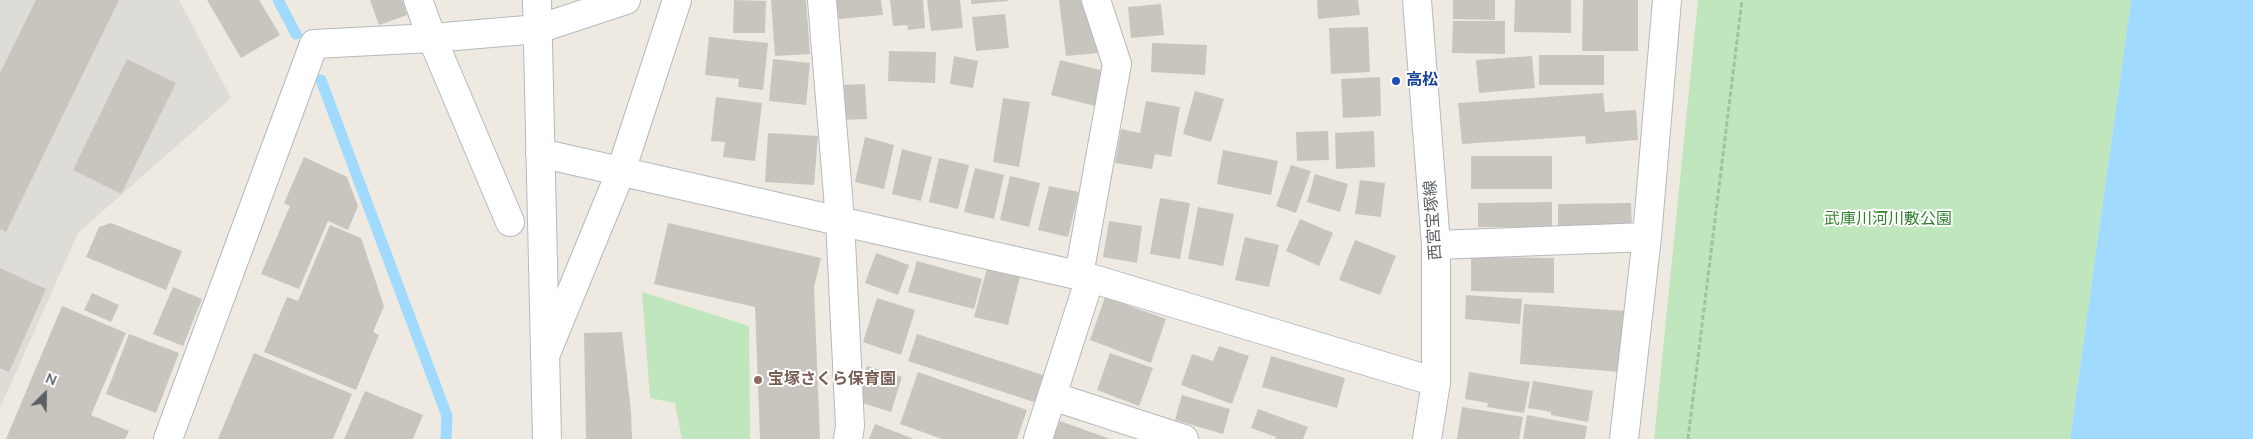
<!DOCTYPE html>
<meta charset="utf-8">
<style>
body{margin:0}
#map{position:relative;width:2253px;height:439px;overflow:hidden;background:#eeeae2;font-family:"Nunito Sans",sans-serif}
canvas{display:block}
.north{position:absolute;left:20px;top:369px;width:50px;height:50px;-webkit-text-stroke:4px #fff;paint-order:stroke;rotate:23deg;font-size:14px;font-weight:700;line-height:20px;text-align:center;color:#5a5f63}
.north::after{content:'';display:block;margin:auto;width:18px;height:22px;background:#5a5f63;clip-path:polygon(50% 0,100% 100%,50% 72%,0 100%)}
</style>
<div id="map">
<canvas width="2253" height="439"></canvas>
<div class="north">N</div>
</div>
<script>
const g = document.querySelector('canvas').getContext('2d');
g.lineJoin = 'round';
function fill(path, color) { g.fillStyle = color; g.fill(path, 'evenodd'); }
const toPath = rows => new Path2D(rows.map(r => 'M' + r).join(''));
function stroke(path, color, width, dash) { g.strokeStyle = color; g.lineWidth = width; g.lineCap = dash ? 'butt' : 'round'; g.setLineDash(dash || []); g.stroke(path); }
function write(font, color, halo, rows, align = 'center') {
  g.font = font + ' "Nunito Sans","Noto Sans JP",sans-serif'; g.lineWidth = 4; g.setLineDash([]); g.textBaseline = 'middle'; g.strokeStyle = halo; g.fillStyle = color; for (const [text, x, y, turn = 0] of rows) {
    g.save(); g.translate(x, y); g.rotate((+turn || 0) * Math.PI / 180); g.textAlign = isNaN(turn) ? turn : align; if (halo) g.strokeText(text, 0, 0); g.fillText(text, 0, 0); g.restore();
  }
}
fill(toPath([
 [0,0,179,0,231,98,78,233,0,408]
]), '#dedcd6');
fill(toPath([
 [1698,0,2131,0,2070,439,1654,439],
 [642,292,749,326,750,439,682,439,675,403,650,398]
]), '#bfe6bd');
fill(toPath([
 [2131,0,2253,0,2253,439,2070,439]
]), '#a0daff');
stroke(toPath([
 [278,0,296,34],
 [321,80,447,416,446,439]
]), '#a0daff', 11);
fill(toPath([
 [36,0,119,0,6,232,0,229,0,73],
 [207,0,259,0,280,35,241,58],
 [370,0,402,0,407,15,379,25],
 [734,0,766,1,765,33,733,33],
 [771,0,806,0,810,54,775,56],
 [836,0,881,0,883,15,839,19],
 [890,0,923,0,925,28,908,30,907,25,893,26],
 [927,0,960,0,963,28,931,31],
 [971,0,1008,0,1008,1,971,4],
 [1059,0,1084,0,1098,53,1066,56],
 [1317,0,1358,0,1360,15,1318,19],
 [1453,0,1495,0,1495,20,1453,19],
 [1515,0,1571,0,1571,33,1514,32],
 [1583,0,1638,0,1638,51,1582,51],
 [1161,4,1164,35,1131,38,1128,7],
 [1005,14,1009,48,976,51,972,17],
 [1453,21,1505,21,1505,54,1452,53],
 [1368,27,1370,72,1331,74,1329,28],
 [709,37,768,43,763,90,738,87,739,79,705,75],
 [1152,43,1207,45,1205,75,1151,72],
 [889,51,936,52,935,83,888,81],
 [1539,55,1604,55,1604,85,1539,85],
 [954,56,978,61,973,88,950,84],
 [1532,56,1535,88,1479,93,1476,60],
 [127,59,176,83,121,194,73,170],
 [773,59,810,63,806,105,769,101],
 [1060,60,1108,72,1099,107,1051,95],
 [1380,77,1381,116,1343,118,1341,79],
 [865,84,867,119,841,120,839,85],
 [1195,91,1224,99,1211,142,1183,134],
 [1603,93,1605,112,1636,110,1638,140,1586,144,1585,136,1462,144,1458,103],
 [716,97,762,103,755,161,723,157,725,142,711,141],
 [1003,98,1030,102,1019,167,993,162],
 [1146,101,1180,107,1171,157,1155,154,1152,169,1115,163,1121,129,1140,133],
 [1328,131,1329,160,1297,161,1296,132],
 [1374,131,1375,167,1336,169,1335,133],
 [768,133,818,136,814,185,765,182],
 [865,137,894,145,884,189,855,182],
 [902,149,932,157,921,201,892,194],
 [1223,150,1278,161,1271,195,1217,184],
 [1471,156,1552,156,1552,189,1471,189],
 [304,157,347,177,358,206,348,230,328,221,299,289,261,274,290,206,284,203],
 [939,158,969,165,958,209,929,202],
 [1291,165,1311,171,1296,213,1276,206],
 [975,168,1004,175,994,219,964,212],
 [1315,174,1348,184,1340,212,1307,202],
 [1010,176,1040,183,1029,227,1000,220],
 [1360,180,1385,183,1381,217,1355,214],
 [1049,186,1079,192,1068,237,1038,230],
 [1160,198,1190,203,1180,259,1150,254],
 [1552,202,1552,227,1478,227,1478,203],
 [1631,203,1632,228,1558,229,1558,204],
 [1198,207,1234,214,1223,266,1188,259],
 [1300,219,1333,233,1319,266,1286,251],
 [1109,221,1142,226,1137,263,1103,257],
 [111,223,182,251,166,290,86,257,99,227],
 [668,223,821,258,814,287,820,439,760,439,755,307,654,284],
 [330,225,361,238,384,306,373,332,379,335,356,390,264,352,287,297,298,301],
 [1245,237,1279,245,1269,287,1235,280],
 [1355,240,1396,256,1380,295,1339,280],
 [876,253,909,265,898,295,865,283],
 [1471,257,1554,258,1554,293,1471,291],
 [917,261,982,279,974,309,908,292],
 [0,268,46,289,9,372,0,368],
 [987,268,1020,277,1008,325,974,317],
 [173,287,202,299,183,346,153,334],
 [92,293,119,305,111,322,84,310],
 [1466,295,1522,299,1520,324,1465,319],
 [1105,297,1166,319,1151,363,1090,340],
 [877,298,915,310,901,355,863,342],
 [1524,304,1626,311,1621,372,1520,364],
 [62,306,126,333,91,415,129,431,125,439,6,439],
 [622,332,631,412,632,439,586,439,584,333],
 [129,334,179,353,156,413,106,394],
 [917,334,1046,376,1037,403,908,361],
 [1219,346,1249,356,1232,404,1181,385,1192,354,1213,361],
 [254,353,352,394,333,439,218,439],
 [1110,353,1153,368,1139,406,1097,390],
 [1271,356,1345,378,1337,408,1262,387],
 [867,366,902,377,891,412,856,401],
 [918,372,1027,410,1017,439,942,439,900,424],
 [1469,372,1530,382,1524,413,1487,407,1488,403,1465,399],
 [1533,381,1593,391,1588,422,1551,415,1551,412,1528,408],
 [365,391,423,415,413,439,344,439],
 [1182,395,1230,409,1223,434,1175,420],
 [1462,407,1523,417,1519,439,1457,439],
 [1258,409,1308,427,1303,439,1275,439,1276,437,1251,428],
 [1527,415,1587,426,1585,439,1523,439],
 [1060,421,1110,439,1053,439],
 [875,424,914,439,869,439]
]), '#c8c5bf');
const street = toPath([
 [418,0,432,38,510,222],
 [822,0,840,220,850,426,848,439],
 [540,153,1090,278,1436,382],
 [1436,245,1647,237],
 [1079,275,1117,64,1096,0],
 [545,356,621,171,677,0],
 [1052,396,1184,439],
 [168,439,314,44,432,38,538,29,626,0],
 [1038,439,1090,278],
 [1624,439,1647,237,1667,0]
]);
const secondary = toPath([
 [537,0,547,439],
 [1417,0,1436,245,1436,382,1427,439]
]);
stroke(street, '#b5b8bd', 30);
stroke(secondary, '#b6b9bf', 30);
stroke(toPath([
 [1688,439,1742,0]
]), '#96c7a2', 3, [5, 2.5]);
stroke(street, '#fff', 28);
stroke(secondary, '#fff', 28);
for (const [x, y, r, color] of [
 [1396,81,5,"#1a4fb4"],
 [758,380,5,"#8d6e63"]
]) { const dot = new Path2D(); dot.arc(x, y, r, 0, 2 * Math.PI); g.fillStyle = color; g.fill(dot); stroke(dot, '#fff', 2); }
write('bold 16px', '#164399', '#fff', [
 ["高松",1406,81]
], 'left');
write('16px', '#5a5f63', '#fff', [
 ["西宮宝塚線",1434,220,-94]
]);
write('16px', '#328232', '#fff', [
 ["武庫川河川敷公園",1888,220]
]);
write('bold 16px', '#785e54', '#fff', [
 ["宝塚さくら保育園",768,380]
], 'left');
</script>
